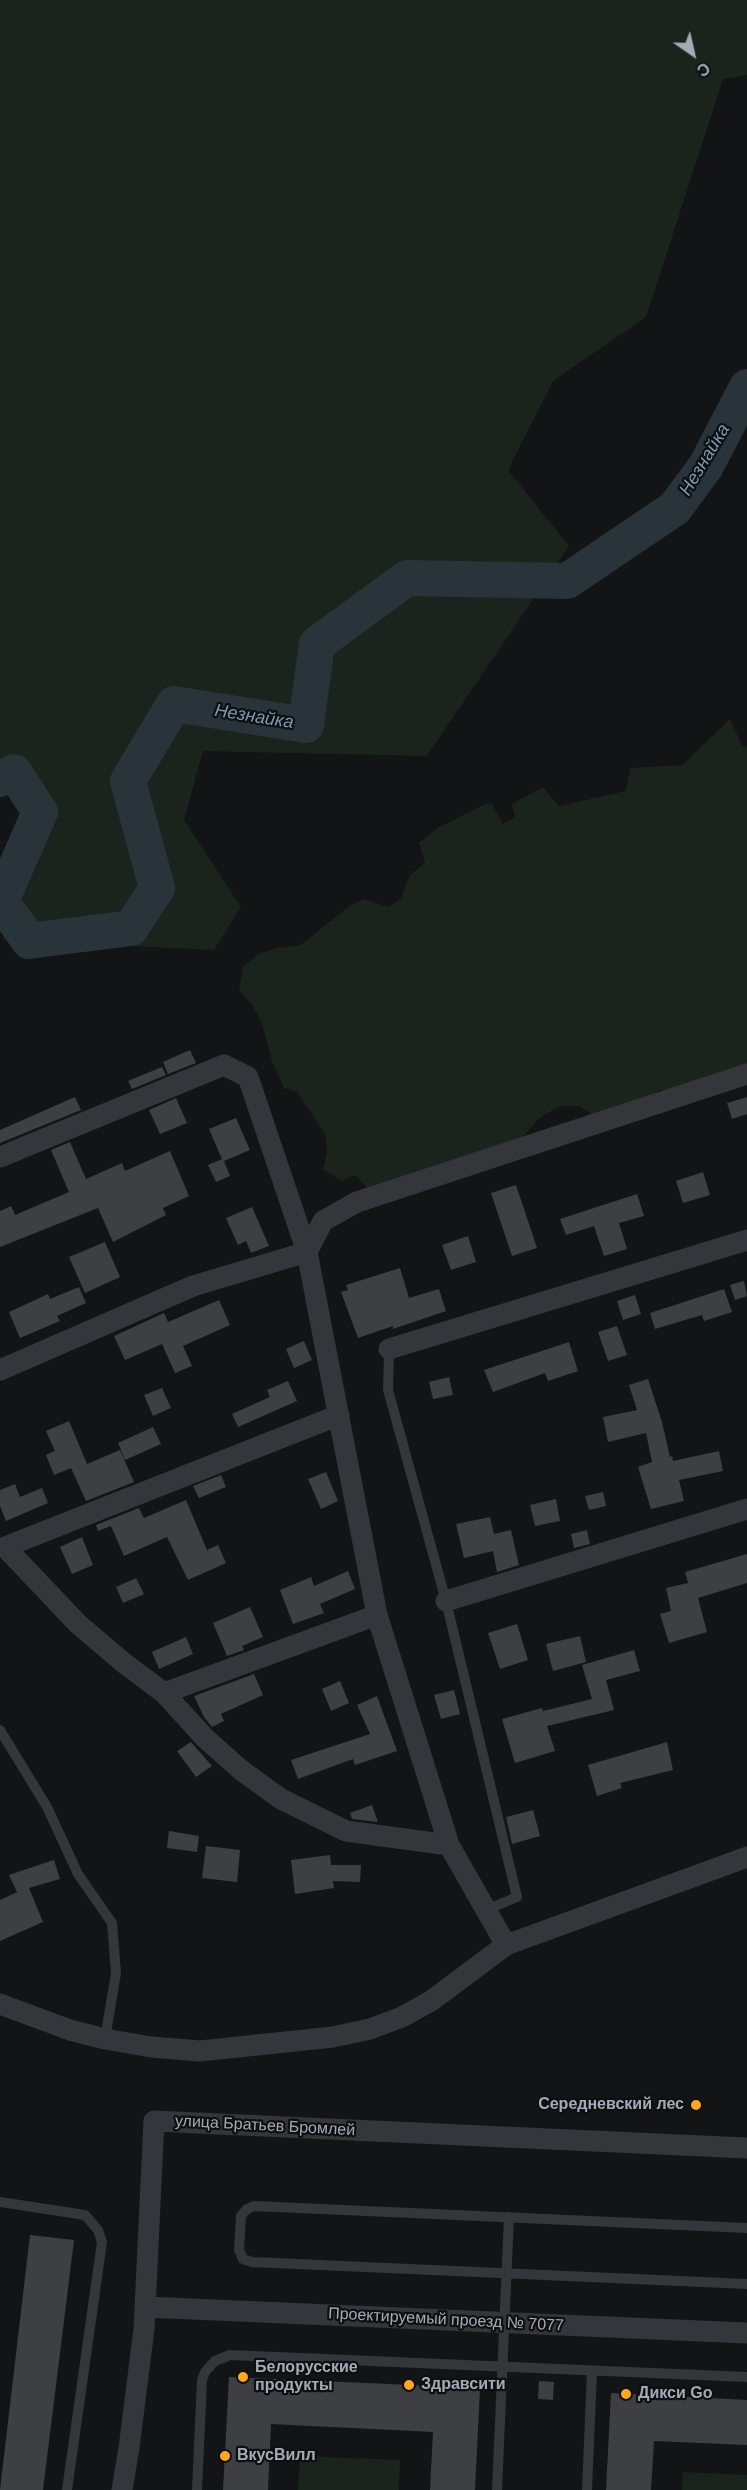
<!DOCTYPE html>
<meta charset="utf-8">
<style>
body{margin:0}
#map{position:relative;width:747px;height:2490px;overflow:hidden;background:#131415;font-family:Arial,sans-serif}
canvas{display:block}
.north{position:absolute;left:663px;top:24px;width:60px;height:60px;-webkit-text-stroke:4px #0e0f10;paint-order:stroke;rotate:146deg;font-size:16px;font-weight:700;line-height:24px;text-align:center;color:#a4abb7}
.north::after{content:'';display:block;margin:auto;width:21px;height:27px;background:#a4abb7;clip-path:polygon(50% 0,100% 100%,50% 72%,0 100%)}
</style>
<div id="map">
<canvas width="747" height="2490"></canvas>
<div class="north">С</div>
</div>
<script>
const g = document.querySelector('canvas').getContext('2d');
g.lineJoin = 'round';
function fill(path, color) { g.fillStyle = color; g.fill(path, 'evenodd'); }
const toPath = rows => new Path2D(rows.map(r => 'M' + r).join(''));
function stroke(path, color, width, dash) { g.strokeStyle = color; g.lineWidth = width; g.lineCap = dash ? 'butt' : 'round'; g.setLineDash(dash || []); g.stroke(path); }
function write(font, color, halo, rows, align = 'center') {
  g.font = font + ' Arial,sans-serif'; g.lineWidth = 4.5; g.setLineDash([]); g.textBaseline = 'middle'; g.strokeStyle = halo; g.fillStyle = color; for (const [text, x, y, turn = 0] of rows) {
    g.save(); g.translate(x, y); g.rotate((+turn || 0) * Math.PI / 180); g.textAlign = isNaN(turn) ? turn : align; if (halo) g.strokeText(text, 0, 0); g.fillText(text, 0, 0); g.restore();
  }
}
fill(toPath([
 [0,0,747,0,747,75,723,79,646,317,553,381,508,470,569,546,427,756,203,751,184,820,241,907,214,950,3,940,24,792,0,792],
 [730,719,742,745,747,748,747,1065,683,1092,659,1090,651,1097,593,1115,580,1106,561,1106,539,1118,524,1136,375,1195,355,1175,342,1181,323,1169,327,1153,326,1135,297,1092,284,1088,272,1061,262,1023,252,1005,239,990,243,967,258,954,277,948,301,945,349,906,364,899,388,907,401,898,410,875,425,863,419,843,436,829,485,804,492,804,503,824,515,817,512,804,543,787,559,806,626,791,630,768,682,765],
 [300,2456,400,2460,399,2490,298,2490],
 [683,2472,747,2475,747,2490,682,2490]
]), '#1b241c');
stroke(toPath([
 [0,779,14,772,40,812,1,901,29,941,131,928,157,888,128,781,174,704,306,725,317,644,407,578,567,581,675,508,706,466,747,387]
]), '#29333a', 36);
fill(toPath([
 [190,1050,196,1063,168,1074,163,1062],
 [162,1067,166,1075,132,1089,128,1081],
 [75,1097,81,1110,0,1143,0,1130],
 [747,1097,747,1114,732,1119,727,1103],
 [176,1098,187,1123,160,1134,149,1110],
 [236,1118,250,1150,224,1161,230,1176,216,1182,208,1165,222,1159,209,1129],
 [70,1142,86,1179,122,1163,125,1171,170,1151,189,1196,163,1208,166,1215,113,1242,98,1208,0,1247,0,1211,11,1206,15,1215,69,1192,51,1150],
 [703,1172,710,1195,683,1203,676,1181],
 [516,1185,537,1248,512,1256,491,1193],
 [637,1194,644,1216,619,1223,627,1249,604,1256,594,1226,566,1235,560,1219],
 [252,1207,269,1246,251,1253,246,1241,238,1245,226,1218],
 [468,1236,476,1262,451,1270,442,1245],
 [105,1242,120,1277,85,1293,69,1257],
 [400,1268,409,1298,439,1289,446,1311,393,1329,393,1326,358,1338,341,1292,348,1290,346,1285],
 [744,1281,747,1296,735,1300,730,1285],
 [79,1287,86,1303,57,1316,60,1321,20,1338,9,1312,48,1294,50,1299],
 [724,1289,732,1312,704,1321,702,1315,655,1329,650,1313],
 [635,1295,641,1314,623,1320,617,1301],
 [219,1300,230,1325,183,1346,192,1366,175,1373,162,1344,125,1360,114,1336,164,1313,168,1322],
 [617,1326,627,1355,608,1361,598,1332],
 [304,1341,312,1360,294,1368,286,1349],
 [569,1342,578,1371,548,1381,545,1373,493,1392,484,1370],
 [449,1377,453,1395,433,1399,429,1382],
 [648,1379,662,1422,670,1457,672,1456,673,1461,719,1451,723,1471,679,1480,684,1501,651,1509,638,1467,652,1462,646,1433,608,1442,603,1417,637,1410,629,1385],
 [288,1381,297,1401,238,1427,232,1414,270,1397,267,1390],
 [162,1388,171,1408,153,1416,144,1395],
 [69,1421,87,1464,120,1450,134,1482,86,1501,71,1468,54,1475,46,1455,55,1451,46,1431],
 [153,1427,161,1444,125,1460,118,1443],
 [326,1472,338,1501,321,1509,308,1479],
 [221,1475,226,1487,199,1498,193,1486],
 [15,1484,20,1497,42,1488,48,1503,6,1521,0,1506,0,1490],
 [603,1492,606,1506,589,1510,585,1496],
 [556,1499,560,1521,535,1526,530,1505],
 [186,1500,207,1550,218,1545,226,1563,188,1580,167,1537,124,1556,111,1526,98,1531,96,1525,139,1508,144,1518],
 [490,1517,494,1534,511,1530,519,1565,497,1572,493,1551,464,1558,456,1524],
 [587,1530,590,1544,574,1548,571,1534],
 [82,1537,93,1565,72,1574,60,1547],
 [747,1554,747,1583,698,1598,707,1632,669,1643,660,1614,671,1611,666,1588,688,1583,685,1572],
 [348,1571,355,1589,320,1604,324,1613,293,1624,280,1590,311,1577,314,1586],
 [136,1578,144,1594,123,1603,116,1587],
 [250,1607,263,1637,242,1646,244,1650,227,1656,213,1623],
 [517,1624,528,1660,500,1669,488,1633],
 [580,1636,586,1662,553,1671,546,1644],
 [186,1637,193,1654,159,1669,152,1652],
 [634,1650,640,1671,606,1680,614,1710,547,1726,555,1751,515,1763,502,1719,542,1708,543,1711,592,1699,582,1665],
 [254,1674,263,1695,221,1714,224,1721,212,1727,204,1717,194,1696],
 [340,1681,349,1703,331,1711,322,1689],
 [454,1690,460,1714,441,1719,434,1695],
 [377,1696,397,1751,355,1765,353,1759,298,1779,291,1760,370,1734,357,1705],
 [191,1742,212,1766,196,1777,177,1751],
 [667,1742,673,1770,620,1783,622,1788,597,1796,588,1765],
 [372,1805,378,1822,352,1819,350,1813],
 [533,1810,540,1836,512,1844,506,1817],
 [169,1831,199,1836,197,1852,167,1848],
 [206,1846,240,1850,237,1882,202,1878],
 [330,1855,331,1865,361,1865,360,1882,333,1881,334,1888,295,1894,291,1860],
 [54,1860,60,1879,29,1888,43,1922,0,1941,0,1900,22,1890,17,1892,9,1875],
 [30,2235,74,2240,43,2490,0,2490],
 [229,2377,480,2388,475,2490,430,2490,433,2432,271,2424,268,2490,223,2490],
 [539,2381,554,2382,553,2400,538,2399],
 [611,2393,747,2400,747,2445,654,2441,651,2490,606,2490]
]), '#3d3f43');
stroke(toPath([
 [389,1349,388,1390,446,1601,517,1897,486,1910],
 [0,1730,47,1807,78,1874,112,1923,116,1973,105,2039],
 [0,2202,85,2215,98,2230,102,2242,67,2490],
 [747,2228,254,2206,247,2209,241,2216,239,2250,243,2259,252,2262,747,2284],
 [197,2490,202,2380,205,2372,215,2361,230,2355,747,2377],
 [497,2490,509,2217],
 [587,2490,592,2371]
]), '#34363b', 10);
stroke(toPath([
 [0,1157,224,1065,248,1077,307,1252,377,1615,449,1845,506,1945],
 [389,1349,747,1240],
 [0,1370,193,1286,307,1252,323,1221,357,1202,747,1074],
 [339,1415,5,1547,78,1624,124,1663,164,1693,205,1738,241,1770,281,1799,346,1831,449,1845],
 [446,1601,747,1509],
 [164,1693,377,1615],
 [0,2004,70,2030,105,2039,151,2047,200,2051,333,2037,370,2029,402,2017,431,2001,506,1945,747,1857],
 [145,2307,747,2333],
 [122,2490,129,2448,144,2329,154,2121,747,2148]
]), '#34363b', 21);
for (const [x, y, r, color] of [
 [696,2105,6,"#fea723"],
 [243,2377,6,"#fea723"],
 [409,2385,6,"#fea723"],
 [626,2394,6,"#fea723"],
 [225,2456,6,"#fea723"]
]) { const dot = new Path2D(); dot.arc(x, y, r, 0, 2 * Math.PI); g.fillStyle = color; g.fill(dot); stroke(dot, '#0e0f10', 2); }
write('bold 16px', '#a4abb7', '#0e0f10', [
 ["Середневский лес",684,2105,"right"],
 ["Белорусские",255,2368],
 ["продукты",255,2386],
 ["Здравсити",421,2385],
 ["Дикси Go",638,2394],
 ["ВкусВилл",237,2456]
], 'left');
write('16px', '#a4abb7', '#0e0f10', [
 ["улица Братьев Бромлей",265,2126,3],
 ["Проектируемый проезд № 7077",446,2320,3]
]);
write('italic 18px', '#789cb5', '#0e0f10', [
 ["Незнайка",705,460,-59],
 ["Незнайка",254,717,9]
]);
</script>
